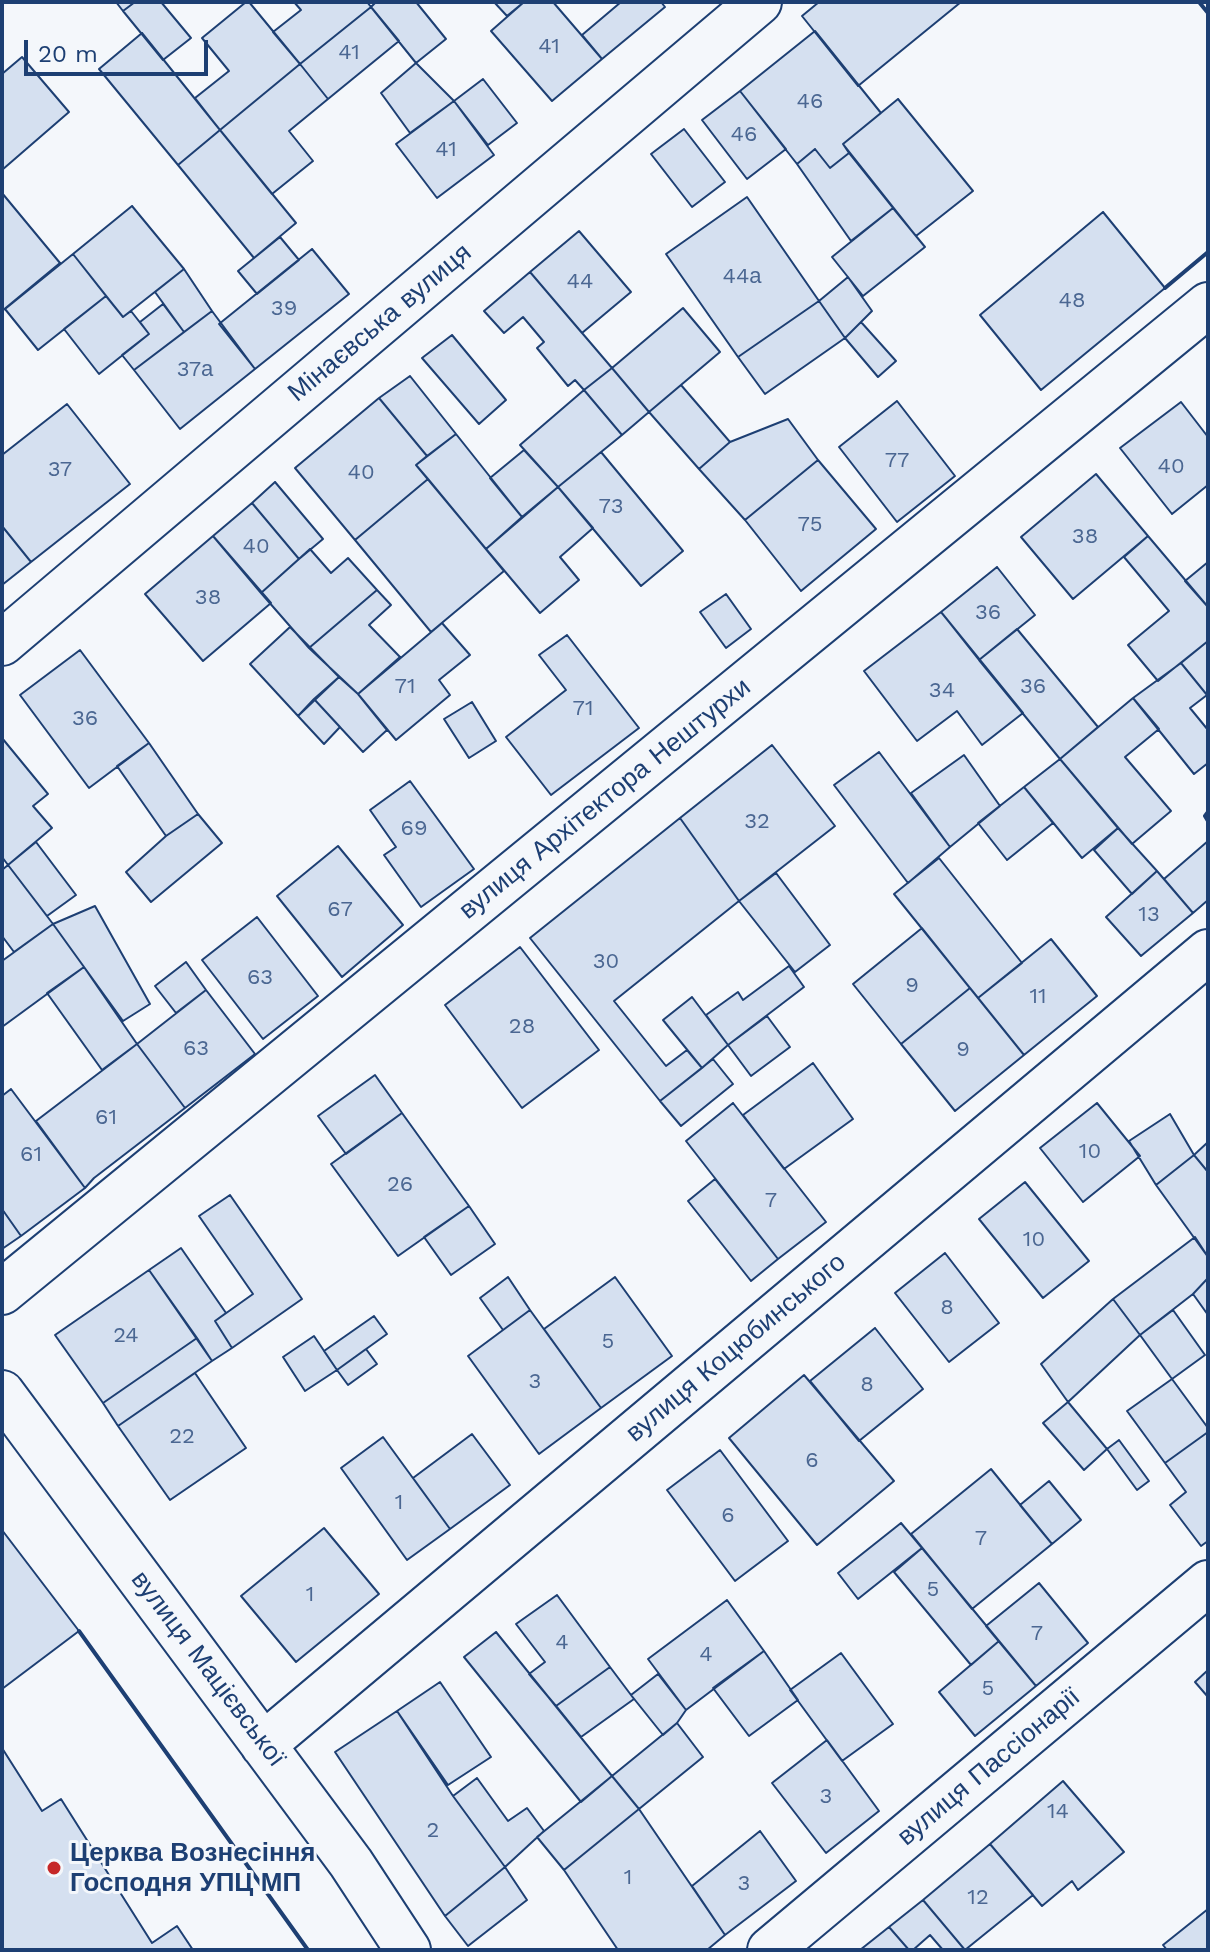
<!DOCTYPE html>
<meta charset="utf-8">
<style>
body{margin:0}
#map{position:relative;width:1210px;height:1952px;overflow:hidden;background:#f4f7fb;font-family:"Work Sans",sans-serif}
canvas{display:block}
.frame{position:absolute;inset:0;border:4px solid #1d3f73;pointer-events:none}
.scale{position:absolute;left:24px;top:40px;width:184px;height:36px;box-sizing:border-box;border:4px solid #1d3f73;border-top:0;padding-left:10px;font-size:24px;line-height:28px;white-space:nowrap;color:#1d3f73;-webkit-text-stroke:6px #f4f7fb;paint-order:stroke}
</style>
<div id="map">
<canvas width="1210" height="1952"></canvas>
<div class="frame"></div>
<div class="scale">20 m</div>
</div>
<script>
const g = document.querySelector('canvas').getContext('2d');
g.lineJoin = 'round';
function fill(path, color) { g.fillStyle = color; g.fill(path, 'evenodd'); }
const toPath = rows => new Path2D(rows.map(r => 'M' + r).join(''));
function stroke(path, color, width, dash) { g.strokeStyle = color; g.lineWidth = width; g.lineCap = dash ? 'butt' : 'round'; g.setLineDash(dash || []); g.stroke(path); }
function write(font, color, halo, rows, align = 'center') {
  g.font = font + ' "Work Sans",sans-serif'; g.lineWidth = 6; g.setLineDash([]); g.textBaseline = 'middle'; g.strokeStyle = halo; g.fillStyle = color; for (const [text, x, y, turn = 0] of rows) {
    g.save(); g.translate(x, y); g.rotate((+turn || 0) * Math.PI / 180); g.textAlign = isNaN(turn) ? turn : align; if (halo) g.strokeText(text, 0, 0); g.fillText(text, 0, 0); g.restore();
  }
}
const building = toPath([
 [116,2,135,2,123,11,116,2],
 [135,2,161,2,191,38,163,60,123,11,135,2],
 [246,2,249,2,300,64,220,130,195,98,229,71,202,38,246,2],
 [294,2,367,2,371,7,300,64,273,32,301,10,294,2],
 [376,2,416,2,446,39,416,63,371,7,376,2],
 [494,2,524,2,507,16,494,2],
 [524,2,553,2,602,59,552,101,491,31,524,2],
 [621,2,661,2,665,7,602,59,582,35,621,2],
 [819,2,961,2,858,86,802,16,819,2],
 [371,7,399,41,328,99,300,64,371,7],
 [815,31,881,113,843,144,849,153,830,168,815,149,797,164,740,91,815,31],
 [142,33,220,130,178,165,99,69,142,33],
 [22,57,69,112,2,170,2,74,22,57],
 [416,63,454,101,410,133,381,93,416,63],
 [300,64,328,99,289,131,313,161,272,194,220,130,300,64],
 [483,79,517,123,488,145,454,101,483,79],
 [740,91,786,149,747,179,702,120,740,91],
 [898,99,973,191,916,236,843,144,898,99],
 [454,101,494,155,437,198,396,144,454,101],
 [684,129,725,182,692,207,651,154,684,129],
 [220,130,296,223,254,258,178,165,220,130],
 [815,149,830,168,849,153,893,208,851,241,797,164,815,149],
 [2,193,60,263,2,311,2,193],
 [747,197,819,301,738,357,666,254,747,197],
 [132,206,184,269,123,317,73,254,132,206],
 [893,208,925,247,863,296,832,257,893,208],
 [1103,212,1165,288,1041,390,980,315,1103,212],
 [579,231,631,292,582,333,530,272,579,231],
 [280,237,299,260,257,294,238,271,280,237],
 [312,249,349,294,255,369,219,324,312,249],
 [73,254,106,296,38,350,5,309,73,254],
 [184,269,212,311,184,332,155,292,184,269],
 [530,272,612,368,584,390,575,380,568,386,537,348,544,342,523,317,504,333,484,311,530,272],
 [848,277,872,311,845,338,819,301,848,277],
 [106,296,123,317,131,311,149,334,99,374,64,329,106,296],
 [819,301,845,338,765,394,738,357,819,301],
 [163,304,184,332,134,370,122,355,149,334,140,322,163,304],
 [683,308,720,352,649,412,612,368,683,308],
 [212,311,255,369,180,429,134,370,212,311],
 [861,322,896,361,878,377,845,338,861,322],
 [452,335,506,400,479,424,422,358,452,335],
 [612,368,649,412,622,435,584,390,612,368],
 [410,376,456,434,427,456,379,398,410,376],
 [681,385,730,442,699,469,649,412,681,385],
 [584,390,622,435,558,487,520,445,584,390],
 [379,398,427,456,416,465,428,479,355,540,295,468,379,398],
 [897,401,955,476,897,522,839,447,897,401],
 [1181,402,1208,437,1208,485,1172,514,1120,448,1181,402],
 [67,404,130,484,31,562,2,526,2,455,67,404],
 [788,419,818,460,745,520,699,469,730,442,788,419],
 [456,434,522,517,486,549,416,465,456,434],
 [524,450,558,487,522,517,490,478,524,450],
 [601,452,683,551,641,586,558,487,601,452],
 [818,460,876,529,801,591,745,520,818,460],
 [1096,474,1148,536,1073,599,1021,537,1096,474],
 [428,479,504,571,431,632,355,540,428,479],
 [275,482,323,539,299,559,252,503,275,482],
 [558,487,593,528,560,557,579,580,540,613,486,549,558,487],
 [252,503,299,559,261,593,213,536,252,503],
 [2,526,31,562,2,585,2,526],
 [213,536,271,603,203,661,145,594,213,536],
 [1148,536,1208,607,1208,641,1158,681,1128,645,1169,611,1124,557,1148,536],
 [310,549,331,573,348,558,377,590,309,648,261,593,310,549],
 [1208,562,1208,607,1185,581,1208,562],
 [997,567,1035,615,979,660,941,612,997,567],
 [377,590,391,605,369,625,400,657,358,694,309,648,377,590],
 [726,594,751,629,726,648,700,612,726,594],
 [941,612,1023,713,982,745,957,711,917,741,864,671,941,612],
 [442,623,470,655,439,680,450,695,396,740,358,694,442,623],
 [290,627,339,677,298,716,250,664,290,627],
 [1017,629,1098,727,1060,759,979,660,1017,629],
 [567,635,639,728,551,795,506,737,566,690,539,655,567,635],
 [1208,641,1208,693,1207,695,1181,663,1208,641],
 [80,650,149,743,89,788,20,695,80,650],
 [1181,663,1207,695,1190,708,1208,730,1208,763,1194,774,1133,698,1181,663],
 [339,677,358,694,387,730,363,752,314,699,339,677],
 [1133,698,1159,729,1125,757,1171,811,1132,844,1060,759,1133,698],
 [314,699,340,727,324,744,298,716,314,699],
 [472,702,496,741,469,758,444,719,472,702],
 [2,738,48,794,33,806,52,828,8,865,2,857,2,738],
 [149,743,198,814,166,836,117,766,149,743],
 [772,745,835,826,739,901,680,818,772,745],
 [879,752,950,847,908,883,834,785,879,752],
 [964,755,1000,806,950,847,911,793,964,755],
 [1060,759,1118,828,1082,858,1024,787,1060,759],
 [410,781,474,869,421,907,384,855,396,847,370,810,410,781],
 [1024,787,1053,823,1007,860,978,823,1024,787],
 [198,814,222,843,151,902,126,872,166,836,198,814],
 [680,818,739,901,614,1001,666,1066,687,1050,702,1068,660,1101,530,938,680,818],
 [1118,828,1157,871,1132,894,1094,850,1118,828],
 [1208,841,1208,900,1193,913,1164,879,1208,841],
 [36,842,76,895,47,916,8,865,36,842],
 [338,846,403,925,342,977,277,896,338,846],
 [939,858,1022,963,978,998,894,894,939,858],
 [8,865,53,924,14,952,2,936,2,870,8,865],
 [1157,871,1193,913,1141,956,1106,917,1157,871],
 [776,873,830,945,795,972,739,901,776,873],
 [95,906,150,1004,123,1021,53,924,95,906],
 [257,917,318,996,263,1039,202,960,257,917],
 [53,924,84,967,2,1027,2,961,53,924],
 [922,928,970,988,901,1044,853,984,922,928],
 [1051,939,1097,996,1024,1055,978,998,1051,939],
 [520,947,599,1050,522,1108,445,1005,520,947],
 [186,962,206,990,176,1013,155,986,186,962],
 [789,966,804,987,728,1045,706,1015,738,992,743,1000,789,966],
 [84,967,137,1044,102,1070,47,993,84,967],
 [970,988,1024,1055,955,1111,901,1044,970,988],
 [206,990,255,1054,185,1108,137,1044,206,990],
 [692,997,728,1045,702,1068,663,1020,692,997],
 [767,1016,790,1047,751,1076,728,1045,767,1016],
 [137,1044,185,1108,94,1178,85,1188,36,1121,137,1044],
 [713,1059,733,1084,681,1126,660,1101,713,1059],
 [813,1063,853,1119,784,1169,743,1115,813,1063],
 [375,1075,402,1113,346,1154,318,1116,375,1075],
 [11,1089,85,1188,21,1236,2,1209,2,1096,11,1089],
 [733,1103,826,1222,778,1259,686,1141,733,1103],
 [1097,1103,1140,1156,1083,1202,1040,1148,1097,1103],
 [402,1113,469,1206,398,1256,331,1164,402,1113],
 [1170,1114,1194,1155,1156,1185,1129,1141,1170,1114],
 [1208,1142,1208,1172,1194,1155,1208,1142],
 [1194,1155,1208,1172,1208,1257,1156,1185,1194,1155],
 [715,1179,778,1259,751,1281,688,1201,715,1179],
 [1025,1182,1089,1261,1043,1298,979,1219,1025,1182],
 [230,1195,302,1299,232,1348,215,1321,253,1294,199,1216,230,1195],
 [469,1206,495,1244,451,1275,424,1237,469,1206],
 [2,1209,21,1236,2,1249,2,1209],
 [1195,1237,1208,1257,1208,1278,1193,1294,1140,1335,1113,1299,1195,1237],
 [181,1248,226,1313,215,1321,232,1348,212,1361,149,1270,181,1248],
 [945,1253,999,1323,949,1362,895,1293,945,1253],
 [149,1270,197,1338,103,1403,55,1335,149,1270],
 [508,1277,530,1310,503,1330,480,1298,508,1277],
 [615,1277,672,1356,601,1408,544,1329,615,1277],
 [1208,1278,1208,1315,1193,1294,1208,1278],
 [1113,1299,1140,1335,1068,1402,1041,1364,1113,1299],
 [530,1310,601,1408,539,1454,468,1356,530,1310],
 [1173,1310,1205,1355,1172,1379,1140,1335,1173,1310],
 [374,1316,387,1334,337,1370,324,1351,374,1316],
 [875,1328,923,1389,859,1441,810,1381,875,1328],
 [314,1336,337,1370,305,1391,283,1357,314,1336],
 [197,1338,212,1361,118,1426,103,1403,197,1338],
 [366,1349,377,1364,348,1385,337,1370,366,1349],
 [195,1373,246,1448,170,1500,118,1426,195,1373],
 [804,1375,894,1481,817,1545,729,1438,804,1375],
 [1172,1379,1208,1428,1208,1432,1165,1463,1127,1411,1172,1379],
 [1068,1402,1107,1449,1084,1470,1043,1423,1068,1402],
 [1208,1432,1208,1541,1201,1546,1170,1505,1186,1492,1165,1463,1208,1432],
 [472,1434,510,1485,450,1529,413,1478,472,1434],
 [383,1437,450,1529,407,1560,341,1468,383,1437],
 [1119,1440,1149,1481,1137,1490,1107,1449,1119,1440],
 [720,1450,788,1541,735,1581,667,1490,720,1450],
 [991,1469,1052,1544,972,1609,911,1534,991,1469],
 [1049,1481,1081,1520,1052,1544,1020,1505,1049,1481],
 [901,1523,922,1548,858,1599,838,1573,901,1523],
 [324,1528,379,1594,296,1662,241,1596,324,1528],
 [2,1530,79,1631,2,1689,2,1530],
 [922,1548,999,1641,971,1665,894,1572,922,1548],
 [1039,1583,1088,1643,1036,1686,986,1626,1039,1583],
 [557,1595,610,1667,556,1706,529,1674,545,1662,516,1624,557,1595],
 [727,1600,764,1651,686,1710,648,1659,727,1600],
 [496,1632,612,1776,581,1802,464,1657,496,1632],
 [999,1641,1036,1686,975,1736,939,1692,999,1641],
 [764,1651,798,1700,749,1736,713,1688,764,1651],
 [841,1653,893,1724,842,1761,790,1690,841,1653],
 [610,1667,634,1699,581,1737,556,1706,610,1667],
 [1208,1670,1208,1697,1195,1682,1208,1670],
 [658,1674,686,1710,677,1723,663,1735,631,1695,658,1674],
 [440,1682,491,1757,448,1785,397,1711,440,1682],
 [397,1711,453,1796,505,1867,445,1916,335,1752,397,1711],
 [677,1723,703,1757,639,1809,612,1776,677,1723],
 [827,1740,879,1811,826,1853,772,1783,827,1740],
 [2,1748,42,1811,61,1799,152,1943,177,1926,193,1950,2,1950,2,1748],
 [612,1776,639,1809,564,1870,537,1837,612,1776],
 [477,1778,508,1821,527,1808,544,1831,505,1867,453,1796,477,1778],
 [1063,1781,1124,1852,1078,1890,1072,1881,1042,1906,990,1844,1063,1781],
 [639,1809,725,1935,707,1950,618,1950,564,1870,639,1809],
 [760,1831,796,1881,725,1935,692,1886,760,1831],
 [990,1844,1033,1895,965,1950,923,1900,990,1844],
 [505,1867,527,1900,468,1946,445,1916,505,1867],
 [923,1900,965,1950,943,1950,930,1935,913,1950,909,1950,889,1927,923,1900],
 [1208,1909,1208,1950,1167,1950,1163,1945,1208,1909],
 [889,1927,909,1950,860,1950,889,1927]
]);
fill(building, '#d5e0f0');
stroke(building, '#1d3f73', 2);
const minor = toPath([
 [2,643,759,2],
 [2,1292,1208,305],
 [2,1393,351,1863,408,1950],
 [263,1745,1208,952],
 [770,1950,1208,1583]
]);
stroke(minor, '#1d3f73', 48);
stroke(minor, '#f4f7fb', 44);
stroke(toPath([
 [1199,2,1208,13],
 [1165,288,1208,252],
 [1208,812,1205,816,1208,821],
 [79,1631,308,1950]
]), '#1d3f73', 4);
for (const [x, y, r, color] of [
 [54,1868,8,"#c62828"]
]) { const dot = new Path2D(); dot.arc(x, y, r, 0, 2 * Math.PI); g.fillStyle = color; g.fill(dot); stroke(dot, '#f4f7fb', 3); }
write('22px', '#4b6792', null, [
 ["41",549,47],
 ["41",349,53],
 ["46",810,102],
 ["46",744,135],
 ["41",446,150],
 ["44а",742,277],
 ["44",580,282],
 ["48",1072,301],
 ["39",284,309],
 ["37а",195,370],
 ["77",897,461],
 ["40",1171,467],
 ["37",60,470],
 ["40",361,473],
 ["73",611,507],
 ["75",810,525],
 ["38",1085,537],
 ["40",256,547],
 ["38",208,598],
 ["36",988,613],
 ["71",405,687],
 ["36",1033,687],
 ["34",942,691],
 ["71",583,709],
 ["36",85,719],
 ["32",757,822],
 ["69",414,829],
 ["67",340,910],
 ["13",1149,915],
 ["30",606,962],
 ["63",260,978],
 ["9",912,986],
 ["11",1038,997],
 ["28",522,1027],
 ["63",196,1049],
 ["9",963,1050],
 ["61",106,1118],
 ["10",1090,1152],
 ["61",31,1155],
 ["26",400,1185],
 ["7",771,1201],
 ["10",1034,1240],
 ["8",947,1308],
 ["24",126,1336],
 ["5",608,1342],
 ["3",535,1382],
 ["8",867,1385],
 ["22",182,1437],
 ["6",812,1461],
 ["1",399,1503],
 ["6",728,1516],
 ["7",981,1539],
 ["5",933,1590],
 ["1",310,1595],
 ["7",1037,1634],
 ["4",562,1643],
 ["4",706,1655],
 ["5",988,1689],
 ["3",826,1797],
 ["14",1058,1812],
 ["2",433,1831],
 ["1",628,1878],
 ["3",744,1884],
 ["12",978,1898]
]);
write('26px', '#1d3f73', '#f4f7fb', [
 ["Мінаєвська вулиця",380,323,-40],
 ["вулиця Архітектора Нештурхи",605,799,-39],
 ["вулиця Коцюбинського",736,1348,-40],
 ["вулиця Мацієвської",208,1669,53],
 ["вулиця Пассіонарії",989,1767,-40]
]);
write('bold 26px', '#1d3f73', '#f4f7fb', [
 ["Церква Вознесіння",70,1853],
 ["Господня УПЦ МП",70,1883]
], 'left');
</script>
